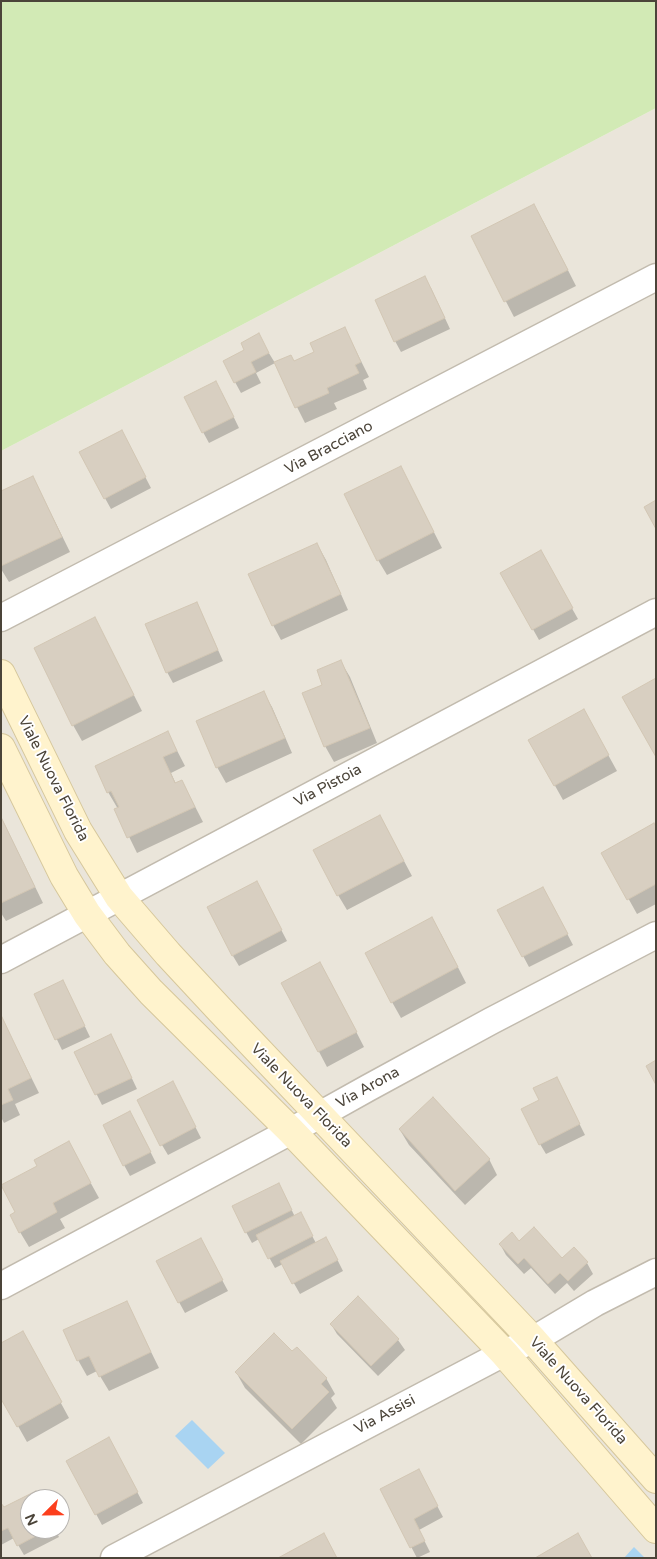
<!DOCTYPE html>
<style>
body{margin:0}
#map{position:relative;width:657px;height:1559px;overflow:hidden;background:#f6f3ec;font-family:"Varela Round",sans-serif}
canvas{display:block}
.frame{position:absolute;inset:0;border:2px solid #4b4439;pointer-events:none}
.north{position:absolute;left:20px;top:1489px;width:50px;height:50px;box-sizing:border-box;background:#fff;border:1px solid #b7b4b0;border-radius:50%;rotate:247deg;font-size:14px;font-weight:700;line-height:20px;text-align:center;color:#4b4439}
.north::after{content:'';display:block;margin:auto;width:18px;height:22px;background:#fc3f1d;clip-path:polygon(50% 0,100% 100%,50% 72%,0 100%)}
</style>
<div id="map">
<canvas width="657" height="1559"></canvas>
<div class="frame"></div>
<div class="north">N</div>
</div>
<script>
const g = document.querySelector('canvas').getContext('2d');
g.lineJoin = 'round';
function fill(path, color) { g.fillStyle = color; g.fill(path, 'evenodd'); }
const toPath = rows => new Path2D(rows.map(r => 'M' + r).join(''));
function stroke(path, color, width, dash) { g.strokeStyle = color; g.lineWidth = width; g.lineCap = dash ? 'butt' : 'round'; g.setLineDash(dash || []); g.stroke(path); }
function write(font, color, halo, rows, align = 'center') {
  g.font = font + ' "Varela Round",sans-serif'; g.lineWidth = 4; g.setLineDash([]); g.textBaseline = 'middle'; g.strokeStyle = halo; g.fillStyle = color; for (const [text, x, y, turn = 0] of rows) {
    g.save(); g.translate(x, y); g.rotate((+turn || 0) * Math.PI / 180); g.textAlign = isNaN(turn) ? turn : align; if (halo) g.strokeText(text, 0, 0); g.fillText(text, 0, 0); g.restore();
  }
}
fill(toPath([
 [656,108,656,1558,1,1558,1,451],
 [30,1499,60,1499,60,1529,30,1529]
]), '#eae5da');
fill(toPath([
 [1,1,656,1,656,108,1,451]
]), '#d2eab5');
fill(toPath([
 [192,1420,225,1453,208,1469,175,1436],
 [634,1547,645,1558,624,1558]
]), '#a9d4f2');
fill(toPath([
 [543,221,576,286,514,317,472,236],
 [431,288,450,329,401,352,395,341],
 [345,329,369,377,363,380,367,389,334,403,337,409,305,423,275,363,294,363,316,353],
 [264,345,275,363,256,373,261,383,241,393,235,382],
 [222,393,239,428,209,443,203,432],
 [127,442,151,488,111,509,80,453],
 [33,477,70,552,9,582,1,569,1,493],
 [409,483,442,548,387,575,378,560],
 [317,544,326,560,348,610,281,640,273,625],
 [540,552,578,619,539,640,502,574],
 [197,603,223,661,173,683,167,672],
 [103,634,142,711,82,741,73,725],
 [341,662,350,677,377,743,334,762,325,746,324,686],
 [263,692,272,707,292,753,226,783,217,767],
 [584,711,617,771,563,800,530,741],
 [168,733,185,766,171,773,176,784,182,781,203,822,137,853,116,810,118,809,108,792],
 [380,816,412,876,347,910,338,895],
 [1,817,43,903,6,921,1,913],
 [656,829,656,904,637,914,603,853],
 [262,893,287,941,239,966,233,956],
 [549,899,573,945,529,967,499,911],
 [441,934,466,983,401,1018,392,1002],
 [329,979,364,1047,327,1067,283,983],
 [63,981,90,1037,62,1050,35,994],
 [1,1017,39,1093,15,1104,20,1115,4,1123,1,1117],
 [117,1047,137,1089,102,1105,76,1053],
 [562,1089,585,1135,546,1154,540,1144],
 [178,1093,201,1138,168,1155,162,1145],
 [136,1123,156,1163,130,1176,124,1165],
 [400,1130,489,1159,497,1175,465,1205,409,1145],
 [77,1158,99,1198,60,1219,65,1228,29,1247,20,1232,17,1212],
 [285,1196,295,1217,306,1225,316,1243,332,1249,343,1271,300,1294,283,1264,275,1268,259,1239,252,1243,246,1232],
 [519,1243,562,1260,574,1249,587,1263,593,1274,574,1291,567,1283,555,1294,531,1268,524,1274,506,1255,500,1244],
 [206,1250,228,1291,185,1313,157,1262],
 [358,1298,398,1340,405,1350,378,1376,337,1334,331,1324],
 [127,1303,159,1368,109,1391,97,1371,87,1376,78,1360],
 [31,1348,69,1418,27,1442,1,1396],
 [292,1353,326,1378,335,1394,331,1398,337,1408,301,1444,245,1388,236,1372],
 [115,1450,143,1503,102,1525,68,1462],
 [424,1481,443,1517,419,1530,430,1552,417,1558,381,1489],
 [36,1493,40,1499,30,1499,30,1529,55,1529,59,1537,24,1555,14,1538,1,1545,1,1504,4,1509]
]), '#0003');
const building = toPath([
 [534,204,568,270,504,302,471,236,534,204],
 [425,276,445,318,394,342,375,300,425,276],
 [345,327,361,362,355,365,359,373,327,388,329,393,295,408,274,362,291,355,294,361,314,352,310,343,345,327],
 [259,333,269,353,251,362,256,372,234,383,223,361,244,350,241,343,259,333],
 [216,381,234,417,202,433,184,397,216,381],
 [122,430,146,477,104,499,79,452,122,430],
 [401,466,434,532,377,561,344,494,401,466],
 [33,476,62,537,1,566,1,491,33,476],
 [656,500,656,529,644,507,656,500],
 [317,543,341,594,272,626,248,574,317,543],
 [541,550,573,608,532,630,500,573,541,550],
 [197,602,218,650,166,673,145,624,197,602],
 [95,617,134,695,72,726,34,648,95,617],
 [341,660,370,728,324,747,302,693,322,685,317,670,341,660],
 [656,678,656,757,622,697,656,678],
 [264,691,285,738,216,768,196,721,264,691],
 [584,709,609,755,554,786,528,740,584,709],
 [168,731,177,751,163,757,175,783,182,780,195,807,127,838,114,809,119,807,111,791,107,793,95,766,168,731],
 [380,815,404,861,337,896,313,850,380,815],
 [1,817,35,887,1,903,1,817],
 [654,823,656,827,656,884,627,900,601,853,654,823],
 [257,881,282,930,232,956,207,907,257,881],
 [543,887,568,934,522,957,497,910,543,887],
 [432,917,458,967,391,1003,365,953,432,917],
 [320,962,357,1032,318,1052,281,983,320,962],
 [63,980,85,1026,55,1040,34,994,63,980],
 [1,1015,31,1078,8,1089,13,1100,1,1105,1,1015],
 [111,1034,132,1078,95,1095,74,1052,111,1034],
 [656,1060,656,1085,646,1066,656,1060],
 [557,1077,580,1124,539,1145,521,1109,539,1100,533,1088,557,1077],
 [173,1081,196,1127,160,1146,137,1100,173,1081],
 [433,1097,490,1159,455,1191,399,1129,433,1097],
 [130,1111,151,1152,123,1166,103,1125,130,1111],
 [69,1141,91,1183,53,1203,57,1212,19,1233,10,1215,15,1212,1,1185,37,1166,34,1160,69,1141],
 [279,1183,292,1210,245,1233,232,1206,279,1183],
 [301,1212,313,1236,268,1259,256,1235,301,1212],
 [534,1227,562,1258,574,1247,588,1262,568,1281,560,1273,548,1284,524,1258,518,1264,499,1244,512,1232,519,1241,534,1227],
 [326,1237,338,1260,292,1284,280,1261,326,1237],
 [201,1238,223,1280,178,1303,156,1261,201,1238],
 [358,1296,399,1339,371,1366,330,1324,358,1296],
 [127,1301,151,1352,99,1377,89,1356,77,1361,63,1330,127,1301],
 [23,1331,62,1402,17,1427,1,1399,1,1343,23,1331],
 [274,1333,292,1351,297,1347,327,1378,321,1384,329,1392,292,1429,235,1372,274,1333],
 [109,1437,138,1492,95,1515,66,1461,109,1437],
 [419,1469,438,1506,414,1519,425,1541,410,1548,380,1489,419,1469],
 [36,1491,40,1499,30,1499,30,1529,49,1529,17,1546,8,1528,1,1531,1,1503,4,1507,36,1491],
 [324,1533,337,1558,278,1558,324,1533],
 [578,1533,592,1558,535,1558,578,1533]
]);
fill(building, '#d8cfc1');
stroke(building, '#d3c7b4', 1);
const street = toPath([
 [1,618,656,277],
 [1,960,656,612],
 [1,1286,291,1131,368,1088,491,1021,656,935],
 [114,1558,504,1353,533,1340,595,1303,656,1272]
]);
const secondary = toPath([
 [1,674,78,831,119,897,168,954,220,1010,533,1340,656,1479],
 [1,748,64,876,87,914,117,954,151,992,291,1131,504,1353,656,1529]
]);
stroke(street, '#c2bbae', 29);
stroke(secondary, '#d6c79b', 30);
stroke(street, '#fff', 26);
stroke(secondary, '#fff3cd', 28);
write('15px', '#4b4439', '#fff', [
 ["Via Bracciano",329,448,-28],
 ["Viale Nuova Florida",53,779,63],
 ["Via Pistoia",328,786,-28],
 ["Via Arona",368,1088,-29],
 ["Viale Nuova Florida",301,1096,46],
 ["Viale Nuova Florida",578,1391,48],
 ["Via Assisi",385,1415,-28]
]);
</script>
